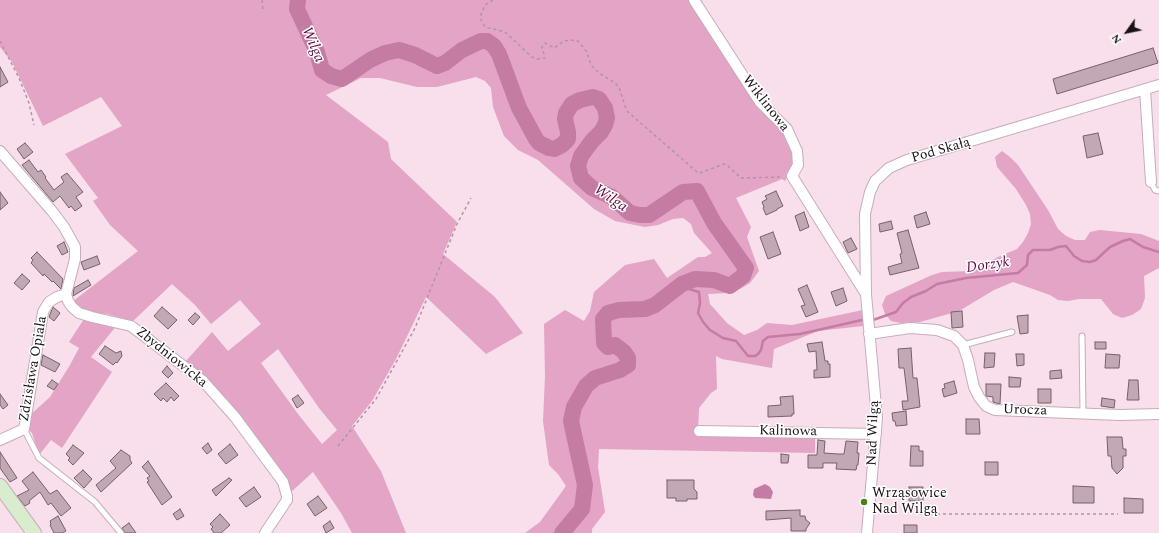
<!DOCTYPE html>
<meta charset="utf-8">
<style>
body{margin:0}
#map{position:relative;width:1159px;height:533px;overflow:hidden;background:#f9deeb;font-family:Spectral,serif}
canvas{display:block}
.north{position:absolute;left:1107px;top:12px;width:40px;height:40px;-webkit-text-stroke:3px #fff;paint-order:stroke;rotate:237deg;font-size:11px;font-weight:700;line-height:16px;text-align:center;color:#191115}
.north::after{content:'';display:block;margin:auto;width:14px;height:18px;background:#191115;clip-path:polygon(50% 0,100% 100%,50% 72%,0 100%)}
</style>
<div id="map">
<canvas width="1159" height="533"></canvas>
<div class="north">N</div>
</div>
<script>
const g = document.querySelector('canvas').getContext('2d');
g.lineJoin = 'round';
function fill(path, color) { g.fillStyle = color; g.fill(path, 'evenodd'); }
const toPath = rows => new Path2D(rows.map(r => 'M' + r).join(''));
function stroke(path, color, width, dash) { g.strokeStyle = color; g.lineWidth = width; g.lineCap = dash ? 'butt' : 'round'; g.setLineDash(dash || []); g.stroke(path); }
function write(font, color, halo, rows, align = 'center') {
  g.font = font + ' Spectral,serif'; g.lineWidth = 3; g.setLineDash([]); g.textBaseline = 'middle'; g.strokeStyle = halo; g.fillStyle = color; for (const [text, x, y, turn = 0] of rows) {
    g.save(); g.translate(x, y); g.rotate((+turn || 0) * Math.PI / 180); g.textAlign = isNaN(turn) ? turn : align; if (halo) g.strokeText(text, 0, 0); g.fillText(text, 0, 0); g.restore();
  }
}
fill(toPath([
 [0,0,689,0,785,133,795,155,794,166,790,171,785,181,782,179,736,198,751,227,747,237,759,271,750,283,740,289,728,293,708,294,710,304,727,323,744,335,757,330,767,323,792,325,863,310,863,326,818,331,774,349,772,368,722,359,716,356,717,389,711,393,699,408,698,432,815,434,815,453,599,449,598,467,605,512,592,529,592,533,525,533,540,522,566,486,558,474,549,465,543,421,545,376,544,324,565,310,584,321,590,311,594,292,625,265,654,259,667,278,698,257,705,257,712,253,694,233,691,224,683,218,673,219,658,225,645,227,615,221,594,209,538,160,518,150,504,136,493,107,491,88,485,81,476,77,437,87,417,87,380,78,361,78,326,95,388,142,391,159,457,222,443,254,495,297,523,333,486,354,426,297,396,359,372,401,352,426,381,471,406,533,352,533,341,513,313,472,291,492,228,400,185,362,212,332,228,351,261,324,240,300,211,324,195,305,172,284,133,321,107,314,85,312,72,302,138,251,110,225,93,201,98,198,65,154,122,126,101,97,43,126,12,62,0,47],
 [278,349,319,408,337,430,322,444,298,414,261,363],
 [1002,151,1010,157,1018,165,1048,210,1058,229,1066,236,1075,240,1085,240,1090,232,1100,230,1141,234,1159,241,1159,268,1144,276,1145,298,1141,309,1132,315,1122,318,1113,314,1101,299,1079,299,1068,301,1058,300,1050,295,1013,282,994,290,959,311,920,322,900,323,891,321,885,314,882,305,886,296,932,275,942,272,972,271,981,267,998,257,1017,249,1023,242,1028,233,1031,224,1030,214,1026,205,1016,189,997,167,995,157],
 [84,319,118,324,91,357,112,372,62,448,51,440,39,455,32,433,26,427,29,416,50,397,70,365,79,348,69,342]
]), '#e3a4c5');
fill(toPath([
 [765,484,770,487,773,492,771,499,755,498,753,495,754,489]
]), '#c57ca3');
stroke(toPath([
 [682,284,689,289,699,292,700,303,698,313,703,322,710,330,723,338,736,341,748,356,755,356,758,354,761,350,763,341,768,337,800,334,862,320],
 [873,320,896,312,903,303,911,297,926,291,937,284,966,278,1018,273,1027,265,1028,255,1033,250,1050,250,1058,247,1066,246,1074,256,1082,261,1090,262,1096,260,1110,247,1123,241,1130,239,1143,247,1159,252]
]), '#c57ca3', 2.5);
stroke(toPath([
 [298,0,297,9,317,52,322,70,331,76,342,79,370,60,385,53,399,50,415,55,437,66,445,63,462,50,481,41,487,41,494,46,499,54,519,108,536,139,539,143,549,148,554,149,562,145,568,139,568,132,565,119,566,113,572,104,580,100,593,97,599,99,605,108,607,118,605,125,601,132,592,141,581,156,578,166,581,178,592,188,612,197,630,213,640,215,649,215,683,192,697,191,714,223,746,268,743,276,730,286,714,280,695,279,682,284,655,305,645,309,619,310,608,313,603,319,604,343,608,347,615,345,624,352,628,358,628,365,620,370,595,378,586,386,574,407,571,421,585,485,582,509,562,533]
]), '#c57ca3', 16);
const building = toPath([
 [1153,48,1158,63,1057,94,1053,79,1153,48],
 [0,67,8,82,0,87,0,67],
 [1098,133,1103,154,1087,158,1083,136,1098,133],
 [25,143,33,152,24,159,17,149,25,143],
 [29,160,38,172,41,170,46,177,45,178,54,190,64,182,61,177,67,173,83,192,76,197,82,206,75,211,71,206,69,208,60,196,53,202,22,165,29,160],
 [776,191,783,206,777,209,777,210,766,215,763,208,764,207,762,202,767,199,765,196,776,191],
 [0,192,8,203,0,210,0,192],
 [804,212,809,227,800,231,795,216,804,212],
 [926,212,930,224,917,228,914,216,926,212],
 [891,221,893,229,880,232,879,224,891,221],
 [908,230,919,268,890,275,888,267,902,263,900,254,902,253,897,233,908,230],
 [773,232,781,254,768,259,760,237,773,232],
 [851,238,857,249,848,253,843,242,851,238],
 [64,242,68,252,62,255,57,246,64,242],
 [37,252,63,279,61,289,53,281,52,282,44,274,43,276,31,263,33,260,31,258,37,252],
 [97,256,100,264,84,270,81,262,97,256],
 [22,274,30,281,22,290,14,283,22,274],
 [88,280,91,285,73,296,74,288,88,280],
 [807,285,818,312,806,317,801,306,805,305,798,289,807,285],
 [843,288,847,301,836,306,831,292,843,288],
 [53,307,60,313,54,321,49,317,53,307],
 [162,307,177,320,168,329,154,316,162,307],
 [962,311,963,327,952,328,951,312,962,311],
 [195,313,200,317,193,325,188,320,195,313],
 [1028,315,1028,333,1020,334,1017,316,1028,315],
 [822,342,825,361,828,361,828,364,830,364,830,377,814,378,814,370,817,370,816,351,809,352,807,344,822,342],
 [1095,342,1106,342,1106,349,1095,349,1095,342],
 [105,346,116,353,121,351,122,356,117,363,116,362,113,365,99,354,105,346],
 [911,348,913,378,917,378,920,407,903,410,902,401,908,401,904,368,899,368,898,349,911,348],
 [985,353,995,353,994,367,984,368,985,353],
 [1016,354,1024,354,1024,365,1017,366,1016,354],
 [1106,354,1120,355,1119,368,1105,368,1106,354],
 [43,355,60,364,55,372,41,365,43,355],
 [167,366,173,373,168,378,162,372,167,366],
 [1061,370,1062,378,1050,379,1050,371,1061,370],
 [1009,377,1021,378,1020,387,1009,387,1009,377],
 [52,380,58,384,54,390,47,386,52,380],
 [1129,380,1138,380,1139,400,1127,400,1129,380],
 [954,381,957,393,944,397,942,389,945,388,944,384,954,381],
 [166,383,179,396,174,401,171,397,167,402,163,398,161,401,154,394,166,383],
 [986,384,1001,384,1000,404,993,402,993,397,986,396,986,384],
 [1038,389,1051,389,1051,403,1038,403,1038,389],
 [0,394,8,405,3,409,0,405,0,394],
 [298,395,304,403,297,408,292,399,298,395],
 [793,396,794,414,792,414,792,416,768,417,768,406,781,405,780,397,793,396],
 [1102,398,1115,400,1114,408,1101,406,1102,398],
 [906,411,907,425,896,426,895,421,893,421,892,413,906,411],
 [966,419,979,419,980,434,966,434,966,419],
 [1107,437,1122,437,1123,449,1126,449,1126,456,1123,456,1123,468,1117,474,1112,468,1111,456,1108,456,1107,437],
 [818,440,825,441,824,453,838,454,844,454,846,441,858,442,857,453,859,453,858,465,857,465,856,470,836,469,837,463,823,463,823,468,808,468,808,455,817,455,818,440],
 [208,443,212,450,207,454,202,448,208,443],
 [230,444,238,455,226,464,218,454,230,444],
 [73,445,84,453,73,465,68,460,70,458,66,454,73,445],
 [911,446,919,446,919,451,923,451,923,466,910,466,911,446],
 [121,450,130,456,130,460,132,463,101,492,96,485,116,468,110,461,121,450],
 [0,452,17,478,10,482,0,468,0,452],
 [781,454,789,455,788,463,781,463,781,454],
 [148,461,172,497,162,505,147,482,149,481,147,478,150,476,142,467,148,461],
 [985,462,998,462,998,475,985,475,985,462],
 [83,470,92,479,84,488,74,478,83,470],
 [33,472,50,494,57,490,71,508,61,516,51,503,48,505,40,492,29,501,30,503,25,506,17,496,29,490,22,481,33,472],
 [229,478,232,480,216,496,212,490,229,478],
 [667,480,694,480,694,489,697,492,697,499,687,499,687,501,676,501,676,498,667,498,667,480],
 [1073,486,1094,487,1094,503,1073,503,1073,486],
 [254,487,261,497,246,507,239,498,254,487],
 [909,487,923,487,923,501,909,501,909,487],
 [318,496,327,508,315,516,307,504,318,496],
 [1124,498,1143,499,1143,513,1124,513,1124,498],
 [180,509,184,516,177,520,173,514,180,509],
 [800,510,800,516,805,516,806,520,810,523,806,529,806,531,791,531,791,518,766,520,766,511,800,510],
 [220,514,230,525,221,533,214,533,211,529,213,527,210,524,220,514],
 [58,516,66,531,62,533,54,533,50,525,51,524,50,521,58,516],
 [330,521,334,528,326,533,323,526,330,521],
 [129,523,136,533,125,533,122,528,129,523],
 [904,525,917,525,917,533,904,533,904,525]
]);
fill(building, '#c2a8b5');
stroke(building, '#77606b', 1);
const lane = toPath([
 [1151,182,1155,190,1159,191],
 [1082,336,1083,413],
 [963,345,1012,332],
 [24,429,39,458,95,502,121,533]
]);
const street = toPath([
 [694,0,760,102,787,129,797,151,798,165,792,176,866,294],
 [1145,89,1151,182],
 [0,151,52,211,64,227,75,247,75,259,66,294,68,301,72,307,79,313,92,317,131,326,203,381,235,417,283,482,287,496,287,500,265,533],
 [869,334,910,328,937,330,954,336,963,345,968,360,974,387,979,397,986,406,995,410,1120,415,1159,414],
 [699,431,876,434],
 [0,440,24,429,43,312,49,302,57,297,66,294],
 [867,533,877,418,866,294,865,214,870,192,875,181,889,168,907,160,1159,85]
]);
const secondary = toPath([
 [0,486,34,533]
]);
stroke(lane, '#c7adba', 7);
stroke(street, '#c7adba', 12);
stroke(secondary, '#c7adba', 16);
stroke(toPath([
 [262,0,263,10],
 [493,0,485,5,481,14,481,20,485,27,505,32,532,57,538,59,545,58,542,47,545,43,554,48,564,41,571,40,578,41,587,52,591,65,599,73,615,83,619,87,626,109,628,112,697,172,700,173,724,164,727,165,741,178,782,177],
 [0,41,19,78,29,103,34,125],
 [338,446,376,399,415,328,457,224,471,198],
 [919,514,1118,514]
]), '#ac97a1', 1.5, [3, 3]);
stroke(lane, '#fff', 5);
stroke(street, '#fff', 10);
stroke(secondary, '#daecce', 14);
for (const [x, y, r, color] of [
 [864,502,4,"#49821d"]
]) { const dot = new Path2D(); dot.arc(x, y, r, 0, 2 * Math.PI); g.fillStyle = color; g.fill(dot); stroke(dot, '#fff', 1.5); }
write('14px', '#191115', '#fff', [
 ["Wiklinowa",765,104,52],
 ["Pod Skałą",941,151,-16],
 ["Zbydniowicka",171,358,39],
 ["Zdzisława Opiala",34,369,-80],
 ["Urocza",1025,411,2],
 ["Kalinowa",788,432,1],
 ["Nad Wilgą",874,433,-88]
]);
write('14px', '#191115', '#fff', [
 ["Wrząsowice",872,494],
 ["Nad Wilgą",872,510]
], 'left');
write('italic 15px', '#630944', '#fff', [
 ["Wilga",312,45,67],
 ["Wilga",610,199,34],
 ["Dorzyk",988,266,-8]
]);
</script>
